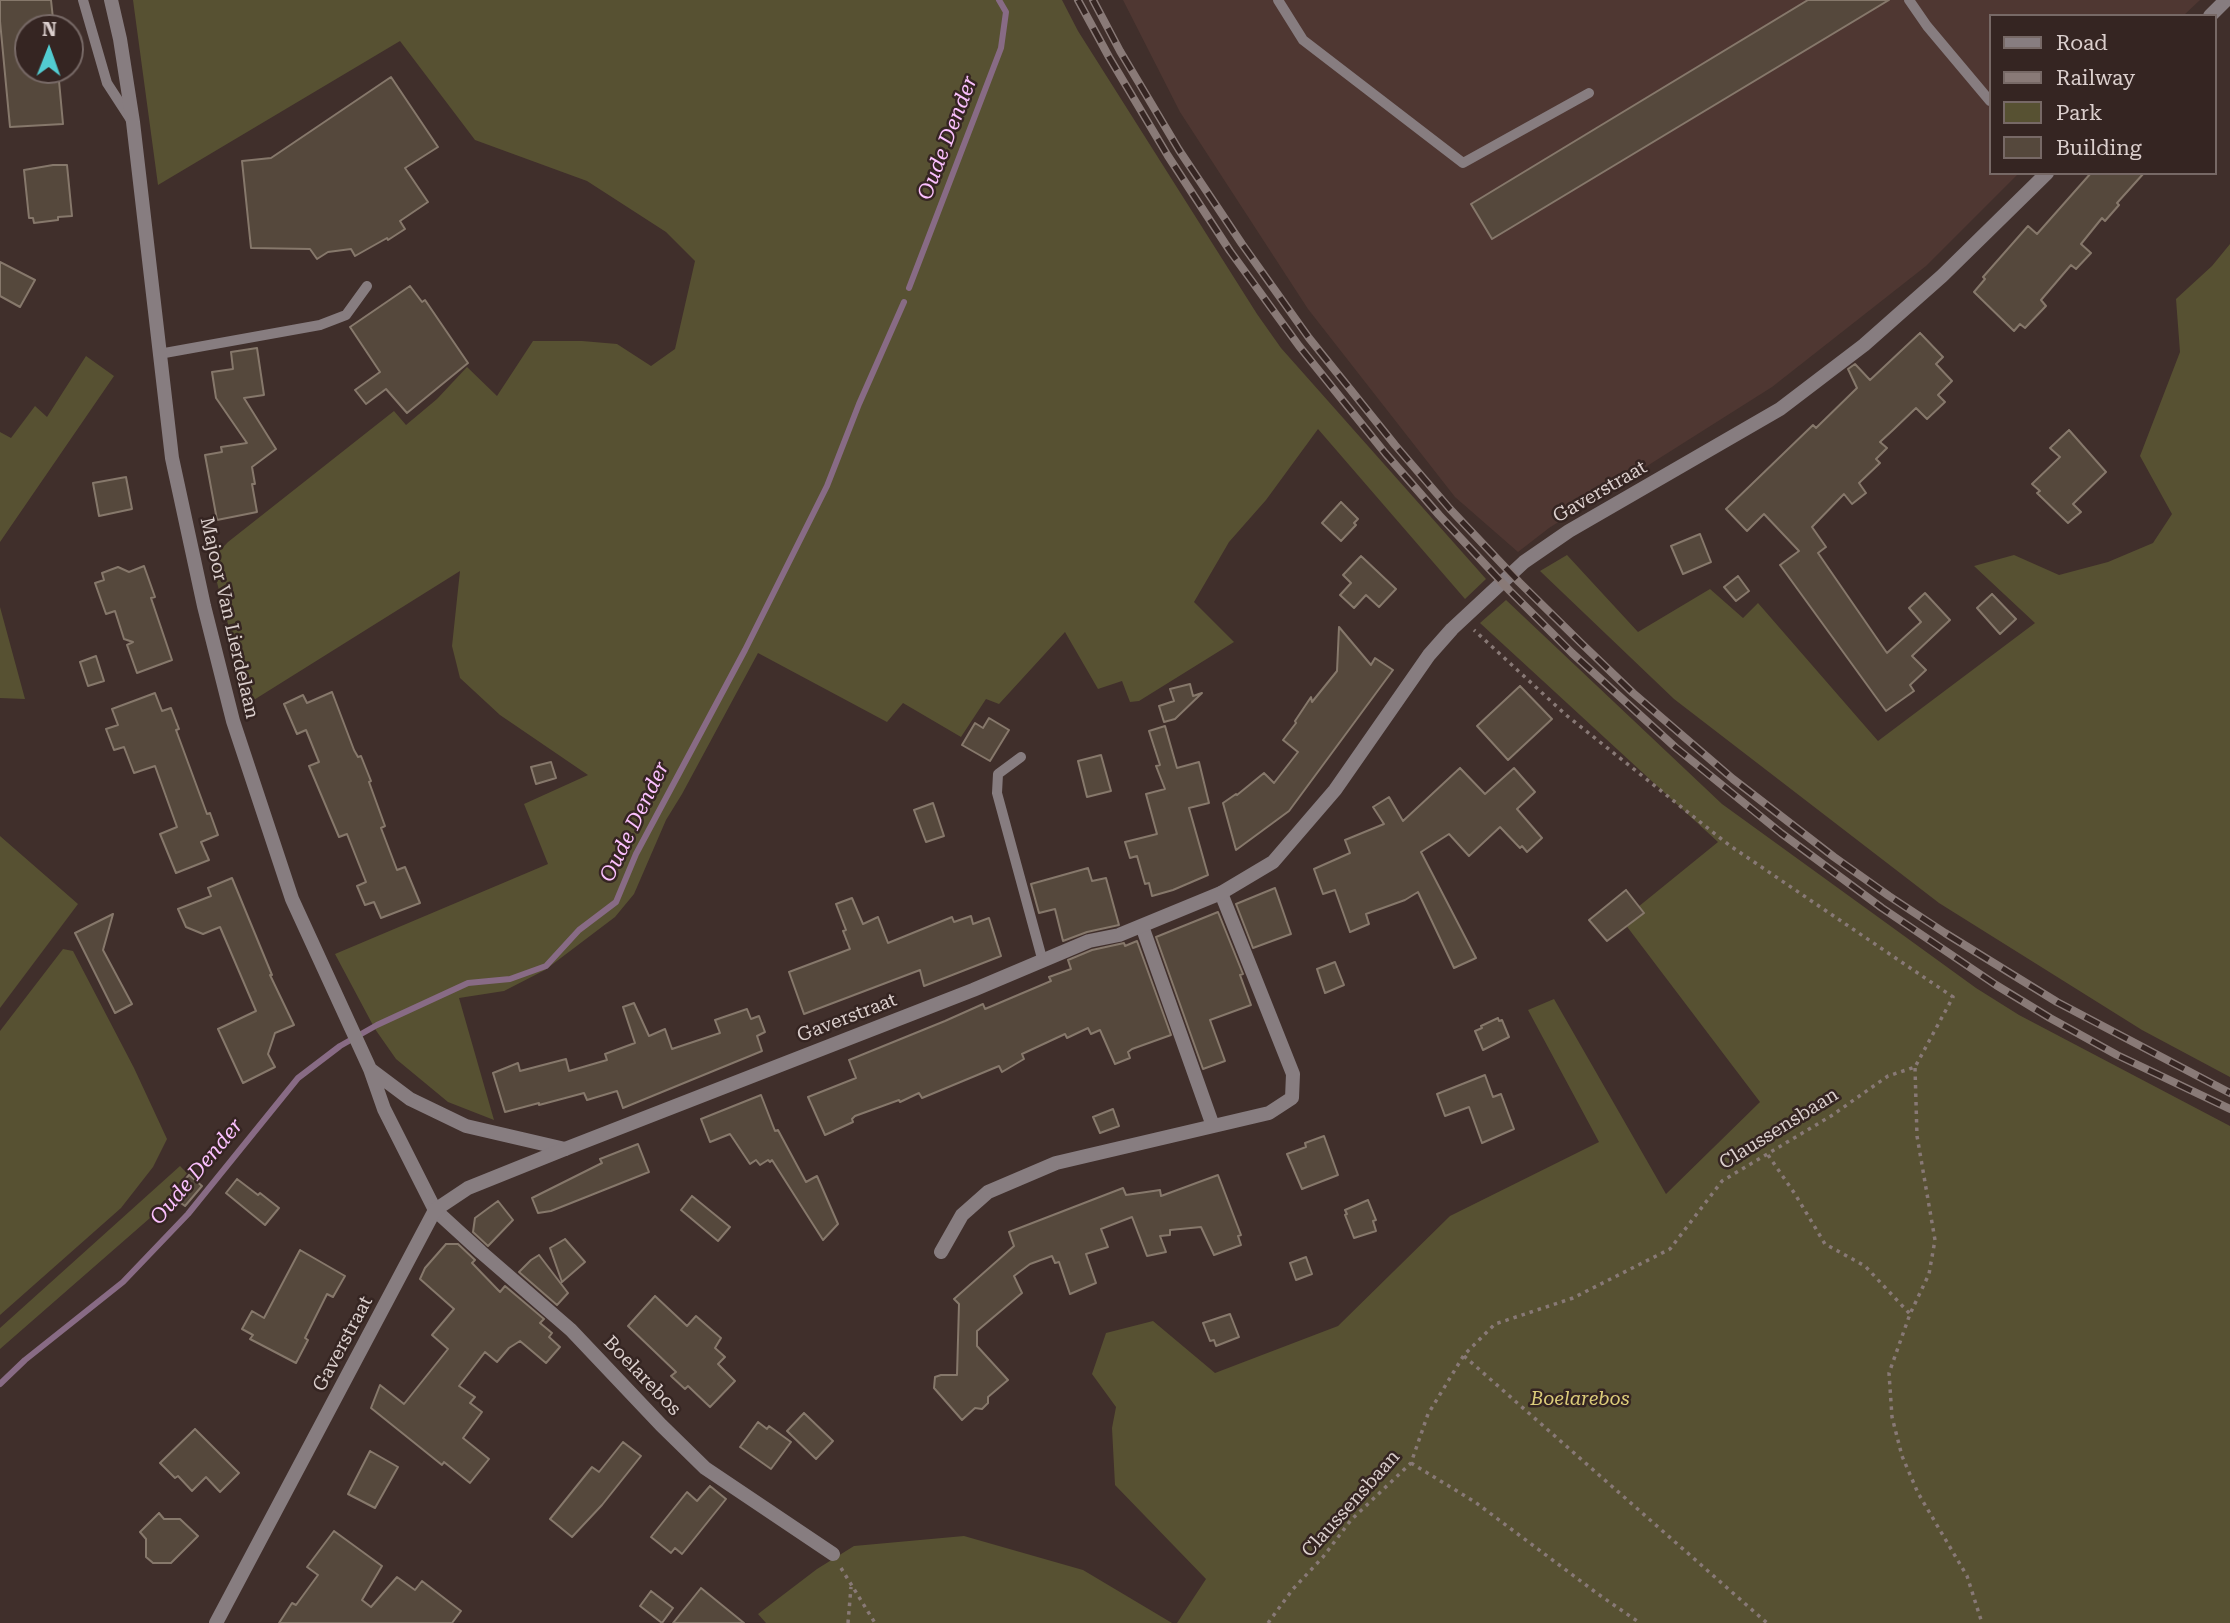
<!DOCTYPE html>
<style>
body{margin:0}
#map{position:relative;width:2230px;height:1623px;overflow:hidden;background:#402f2b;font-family:"Roboto Serif",serif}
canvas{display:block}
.legend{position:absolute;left:1989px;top:14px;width:228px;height:161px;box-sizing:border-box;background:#352522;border:2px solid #776966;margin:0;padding:9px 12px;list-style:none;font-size:21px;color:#dbcfcd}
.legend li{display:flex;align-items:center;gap:14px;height:35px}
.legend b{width:35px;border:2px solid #776966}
.north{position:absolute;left:14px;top:14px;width:70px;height:70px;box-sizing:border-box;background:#352522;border:2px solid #776966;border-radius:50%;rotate:1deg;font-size:19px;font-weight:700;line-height:28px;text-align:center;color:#dbcfcd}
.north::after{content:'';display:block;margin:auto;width:24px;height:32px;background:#52ccd1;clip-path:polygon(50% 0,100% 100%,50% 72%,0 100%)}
</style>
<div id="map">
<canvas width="2230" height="1623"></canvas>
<ul class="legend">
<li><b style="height:9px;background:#877d80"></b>Road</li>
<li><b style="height:9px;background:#897a77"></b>Railway</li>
<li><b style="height:19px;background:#575132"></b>Park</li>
<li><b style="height:19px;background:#55483c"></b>Building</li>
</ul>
<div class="north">N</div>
</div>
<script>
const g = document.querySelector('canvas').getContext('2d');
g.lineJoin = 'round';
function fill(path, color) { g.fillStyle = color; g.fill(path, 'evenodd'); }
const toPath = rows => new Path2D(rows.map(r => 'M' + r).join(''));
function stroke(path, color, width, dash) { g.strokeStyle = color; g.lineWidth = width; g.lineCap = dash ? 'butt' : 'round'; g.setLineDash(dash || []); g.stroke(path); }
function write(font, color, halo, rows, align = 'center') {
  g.font = font + ' "Roboto Serif",serif'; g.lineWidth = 5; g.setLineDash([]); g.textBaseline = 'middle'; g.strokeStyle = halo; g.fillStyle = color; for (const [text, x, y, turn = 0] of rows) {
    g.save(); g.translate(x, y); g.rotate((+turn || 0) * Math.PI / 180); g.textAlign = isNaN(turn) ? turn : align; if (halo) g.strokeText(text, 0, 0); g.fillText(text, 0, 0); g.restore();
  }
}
fill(toPath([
 [1123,0,2200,0,2183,16,1990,16,1990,173,2019,173,1926,266,1772,387,1549,528,1518,552,1455,497,1308,309,1180,112]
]), '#4f3732');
fill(toPath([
 [133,0,1062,0,1078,31,1257,314,1281,348,1486,579,1465,599,1318,429,1266,500,1229,542,1194,602,1234,642,1139,701,1130,702,1122,681,1098,689,1065,632,999,704,986,699,961,737,903,703,887,722,758,653,682,794,666,820,634,894,615,917,545,970,504,991,459,998,494,1120,448,1102,396,1059,375,1029,335,954,548,864,524,804,588,775,500,715,460,678,452,646,460,571,249,703,211,560,228,542,394,411,406,425,437,399,467,367,497,396,533,341,582,341,617,344,651,366,675,349,695,261,666,232,587,181,475,140,400,41,158,185],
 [2230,244,2230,1077,2142,1030,1939,903,1674,699,1540,571,1567,555,1638,632,1710,589,1743,618,1758,603,1878,741,2035,623,1974,566,2014,555,2059,575,2108,562,2153,543,2172,514,2140,456,2180,352,2176,299,2212,266],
 [86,356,114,376,0,542,0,432,11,438,35,406,47,417],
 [1506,600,1722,804,1976,988,2019,1015,2230,1126,2230,1623,1177,1623,1206,1579,1115,1485,1112,1428,1116,1407,1092,1374,1106,1333,1153,1321,1215,1373,1338,1326,1450,1216,1599,1142,1528,1010,1554,999,1666,1194,1760,1102,1622,920,1718,842,1480,623],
 [0,607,25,699,0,698],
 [0,836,78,904,0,1008],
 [63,949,73,951,134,1068,167,1139,153,1167,121,1208,0,1315,0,1031],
 [180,1166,187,1173,158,1211,0,1349,0,1328],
 [964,1536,1083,1570,1172,1623,766,1623,758,1614,817,1569,854,1546]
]), '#575132');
stroke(toPath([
 [909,288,1001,48,1006,12,999,0],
 [0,1384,25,1360,123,1282,188,1214,298,1078,340,1046,377,1025,468,983,510,979,546,966,579,930,616,902,636,854,745,650,827,486,859,404,904,302]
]), '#886b85', 6);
const building = toPath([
 [0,0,51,0,54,28,28,28,28,70,58,70,63,124,10,127,0,21,0,0],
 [1808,0,1889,0,1492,239,1471,204,1808,0],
 [391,77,438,147,405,168,428,202,400,221,405,229,388,240,387,238,355,256,351,249,328,252,317,259,310,249,251,248,242,161,271,158,391,77],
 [53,165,67,165,72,216,58,217,58,220,34,223,33,218,29,218,24,170,53,165],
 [2091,173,2144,173,2117,203,2119,205,2105,221,2102,218,2081,244,2091,253,2076,269,2071,265,2041,300,2046,306,2025,328,2020,324,2014,331,1974,292,1985,279,1983,277,2028,226,2037,234,2091,173],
 [0,262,35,280,20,307,0,296,0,262],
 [410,286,422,302,425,300,468,363,407,413,386,389,366,404,355,390,380,372,350,327,410,286],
 [1920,333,1943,357,1936,364,1952,381,1938,395,1945,402,1927,419,1916,408,1893,430,1880,442,1887,448,1876,459,1880,463,1859,483,1866,493,1852,504,1844,494,1812,527,1826,547,1818,553,1887,653,1921,622,1909,608,1925,593,1950,620,1912,656,1926,670,1910,685,1914,691,1886,711,1780,565,1799,551,1764,514,1747,531,1726,509,1813,425,1816,428,1857,388,1848,369,1855,364,1870,380,1920,333],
 [257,348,264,395,244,398,276,449,252,467,255,484,252,484,257,512,217,520,205,455,222,452,221,447,247,443,216,398,212,372,233,369,231,352,257,348],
 [2069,430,2106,472,2073,504,2081,512,2068,523,2037,493,2040,491,2032,484,2060,457,2050,448,2069,430],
 [126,477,132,509,99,516,93,483,126,477],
 [1341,502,1358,519,1354,523,1356,525,1341,541,1322,523,1341,502],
 [1700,534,1711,562,1683,574,1671,546,1700,534],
 [1361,556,1396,589,1379,607,1366,595,1354,608,1340,595,1351,583,1343,575,1361,556],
 [144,566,155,597,151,598,172,660,137,673,127,645,133,642,124,639,115,611,106,614,95,583,104,580,102,573,118,567,129,572,144,566],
 [1738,576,1749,591,1736,601,1724,587,1738,576],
 [1992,594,2016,619,2000,634,1977,608,1992,594],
 [1339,627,1371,665,1375,658,1393,670,1289,811,1236,850,1223,803,1236,794,1237,795,1264,773,1274,783,1298,752,1283,740,1296,723,1295,721,1311,697,1312,702,1337,671,1339,627],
 [96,656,104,681,88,686,80,662,96,656],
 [1190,684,1193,696,1202,693,1175,719,1164,722,1159,706,1174,701,1170,689,1190,684],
 [1520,686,1552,719,1508,760,1477,726,1520,686],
 [332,692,354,750,358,757,361,756,371,781,369,782,385,826,381,828,397,870,405,867,420,903,381,918,374,902,365,905,357,886,366,882,347,834,339,837,309,766,319,762,306,730,297,734,284,704,303,695,307,703,332,692],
 [155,693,162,711,171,708,179,729,176,730,207,814,210,813,218,835,201,842,209,860,176,873,160,834,177,827,155,766,134,773,124,747,114,750,106,729,118,725,112,709,155,693],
 [989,718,1009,730,990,761,962,745,975,723,983,728,989,718],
 [1165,726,1177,768,1199,762,1209,803,1189,808,1208,875,1173,890,1152,896,1149,883,1145,884,1137,856,1130,858,1125,842,1157,834,1146,794,1165,789,1156,766,1160,765,1149,731,1165,726],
 [1101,755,1111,791,1087,797,1078,761,1101,755],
 [551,762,556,778,536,784,531,767,551,762],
 [1460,768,1485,794,1514,768,1535,792,1517,809,1542,838,1527,852,1522,846,1520,848,1500,827,1469,856,1449,834,1421,852,1476,958,1454,968,1418,892,1405,900,1366,914,1369,924,1350,932,1335,890,1323,894,1314,869,1350,853,1345,840,1384,824,1373,807,1389,797,1403,821,1460,768],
 [933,803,944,836,926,842,914,810,933,803],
 [1088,868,1092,881,1106,878,1119,925,1087,932,1063,941,1055,909,1039,913,1031,884,1088,868],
 [232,878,272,975,270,975,294,1025,275,1033,268,1054,275,1067,243,1083,218,1029,256,1011,220,927,203,934,186,927,178,909,211,896,208,888,232,878],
 [1275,888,1291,934,1253,948,1236,904,1275,888],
 [1626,890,1644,913,1607,941,1589,920,1626,890],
 [852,898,863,924,878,917,888,943,952,917,954,922,971,916,973,924,989,918,1001,956,924,986,920,970,804,1014,789,972,850,949,843,931,846,930,836,904,852,898],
 [1218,912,1243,974,1240,975,1251,1005,1210,1020,1225,1061,1203,1069,1156,937,1218,912],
 [113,914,103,950,132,1004,115,1013,75,933,113,914],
 [1137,941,1171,1035,1132,1049,1128,1052,1130,1058,1115,1064,1100,1030,1091,1034,1088,1028,1067,1038,1065,1034,1022,1054,1024,1059,1002,1072,999,1066,922,1098,919,1093,900,1102,899,1100,855,1116,852,1119,853,1122,825,1135,808,1097,856,1078,849,1060,945,1021,983,1004,985,1009,1051,981,1049,977,1071,969,1068,960,1092,950,1124,943,1125,946,1137,941],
 [1335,962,1344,985,1325,993,1317,969,1335,962],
 [634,1003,649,1036,665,1029,672,1049,720,1033,715,1020,747,1009,751,1019,759,1016,765,1032,757,1036,762,1051,623,1108,617,1091,587,1100,584,1093,539,1105,539,1103,505,1112,493,1073,518,1063,520,1071,566,1059,569,1071,607,1060,605,1054,635,1043,623,1007,634,1003],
 [1498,1018,1499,1021,1502,1020,1509,1037,1483,1050,1475,1031,1482,1028,1481,1026,1498,1018],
 [1485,1075,1493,1097,1501,1094,1514,1129,1482,1143,1469,1107,1445,1116,1437,1094,1485,1075],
 [761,1095,775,1131,778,1130,806,1182,817,1176,838,1224,823,1240,772,1160,770,1162,768,1160,760,1165,756,1160,750,1164,730,1134,710,1142,701,1119,761,1095],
 [1113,1109,1119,1126,1100,1133,1093,1117,1113,1109],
 [1324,1136,1338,1175,1302,1189,1287,1154,1306,1147,1305,1143,1324,1136],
 [638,1144,649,1172,551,1211,538,1213,532,1198,602,1163,600,1159,638,1144],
 [189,1175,202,1186,185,1206,171,1196,189,1175],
 [1218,1175,1241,1235,1238,1236,1241,1245,1214,1255,1201,1227,1170,1230,1170,1235,1160,1236,1166,1252,1147,1256,1132,1217,1101,1229,1108,1247,1086,1254,1096,1283,1070,1294,1059,1262,1055,1263,1052,1256,1030,1264,1014,1276,1022,1293,977,1331,977,1346,1008,1380,988,1397,988,1403,982,1409,975,1408,962,1420,934,1388,935,1377,941,1375,957,1375,959,1304,954,1299,1014,1246,1009,1232,1123,1188,1126,1195,1160,1190,1161,1196,1218,1175],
 [237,1179,258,1195,260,1193,279,1208,265,1225,226,1193,237,1179],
 [692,1196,730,1227,718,1241,681,1210,692,1196],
 [1368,1200,1376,1220,1373,1221,1376,1231,1354,1238,1345,1215,1347,1214,1345,1210,1368,1200],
 [498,1201,513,1220,488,1246,473,1232,475,1218,498,1201],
 [565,1239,585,1262,562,1282,550,1248,565,1239],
 [446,1244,458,1244,475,1260,472,1263,500,1292,505,1286,544,1319,540,1323,552,1333,549,1337,560,1347,546,1363,520,1341,509,1348,497,1362,485,1352,459,1386,475,1397,470,1403,482,1412,463,1438,489,1459,470,1483,444,1462,442,1465,371,1408,380,1385,404,1404,448,1349,432,1335,454,1309,420,1279,425,1268,446,1244],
 [300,1250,345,1276,333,1297,327,1294,305,1338,308,1340,296,1363,250,1339,253,1335,242,1329,252,1311,264,1318,300,1250],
 [539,1255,568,1293,557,1305,519,1272,531,1260,539,1255],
 [1306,1257,1312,1274,1296,1280,1290,1263,1306,1257],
 [655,1296,687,1326,696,1316,721,1338,715,1348,725,1357,718,1364,735,1381,710,1407,688,1386,685,1389,671,1376,676,1372,628,1326,655,1296],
 [1230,1314,1239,1337,1216,1346,1214,1340,1210,1341,1203,1323,1230,1314],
 [804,1413,833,1441,816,1459,787,1431,804,1413],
 [758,1422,767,1429,769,1426,791,1442,771,1469,740,1447,758,1422],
 [195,1429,239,1473,220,1492,206,1477,192,1491,178,1476,175,1478,160,1463,195,1429],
 [623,1442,641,1456,602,1505,572,1537,550,1519,592,1467,599,1472,623,1442],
 [370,1451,398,1467,375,1508,348,1494,370,1451],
 [710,1486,726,1499,682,1554,675,1548,671,1553,651,1537,687,1492,697,1501,710,1486],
 [159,1513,164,1519,180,1519,198,1536,171,1563,153,1563,146,1557,146,1539,140,1532,159,1513],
 [334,1531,382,1566,362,1600,371,1607,397,1577,415,1590,422,1581,461,1611,452,1623,279,1623,292,1603,296,1605,318,1575,307,1567,334,1531],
 [701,1588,744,1623,673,1623,701,1588],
 [651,1591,673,1608,662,1623,640,1606,651,1591]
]);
fill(building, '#55483c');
stroke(building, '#86786b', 2);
stroke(toPath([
 [1915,1068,1917,1136,1935,1240,1929,1274,1910,1314,1889,1373,1892,1417,1902,1456,1918,1493,1967,1576,1982,1623],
 [1768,1155,1795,1194,1825,1244,1865,1266,1910,1314],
 [1464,1356,1767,1623],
 [1411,1463,1475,1502,1598,1594,1640,1623],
 [841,1568,875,1623],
 [848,1623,851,1587],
 [1268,1623,1293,1589,1323,1557,1351,1520,1411,1463,1428,1414,1464,1355,1495,1324,1573,1298,1670,1249,1722,1181,1831,1116,1888,1076,1915,1067,1953,997,1729,845,1566,715,1474,630]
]), '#887976', 3.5, [3.5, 5]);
stroke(toPath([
 [83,0,107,83,131,120],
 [1278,0,1303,40,1463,163,1589,93],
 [1909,0,1927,26,1990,101],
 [159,354,320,325,346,315,367,286],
 [1021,757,998,774,997,793,1043,962]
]), '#877d80', 10);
stroke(toPath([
 [111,0,120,39,133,122,172,458,204,606,233,721,292,899,370,1069,384,1109,435,1210,481,1252,571,1330,661,1425,705,1468,833,1554],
 [1142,926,1213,1126],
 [370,1069,410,1099,466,1126,565,1149],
 [941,1252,962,1215,988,1192,1056,1163,1269,1113,1292,1098,1293,1074,1221,893]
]), '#877d80', 14);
stroke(toPath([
 [2210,16,2226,0],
 [216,1623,435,1210,468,1188,565,1149,973,990,1089,941,1119,935,1221,893,1273,862,1335,790,1429,655,1452,629,1524,562,1569,531,1780,409,1864,345,1942,276,2047,173]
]), '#877d80', 14);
const rail = toPath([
 [1078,0,1109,57,1168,156,1230,251,1299,346,1385,453,1439,515,1510,591,1572,653,1675,747,1781,833,1882,908,1996,985,2050,1018,2117,1055,2230,1109],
 [1093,0,1120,51,1179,150,1242,244,1309,338,1395,445,1450,509,1519,582,1581,643,1633,693,1733,779,1834,857,1889,896,1945,933,2057,1002,2230,1093]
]);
stroke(rail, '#897a77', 8);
stroke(rail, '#352522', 5, [16]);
write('19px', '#dbcfcd', '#352522', [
 ["Gaverstraat",1600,492,-30],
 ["Majoor Van Lierdelaan",229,618,77],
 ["Gaverstraat",847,1018,-21],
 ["Claussensbaan",1779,1129,-32],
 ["Gaverstraat",343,1344,-62],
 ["Boelarebos",642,1376,46],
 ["Claussensbaan",1351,1504,-48]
]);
write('italic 19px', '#dccc7a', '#352522', [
 ["Boelarebos",1580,1399]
]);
write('italic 21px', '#fbc0fe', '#352522', [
 ["Oude Dender",948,138,-69],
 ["Oude Dender",635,822,-64],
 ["Oude Dender",197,1172,-50]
]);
</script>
